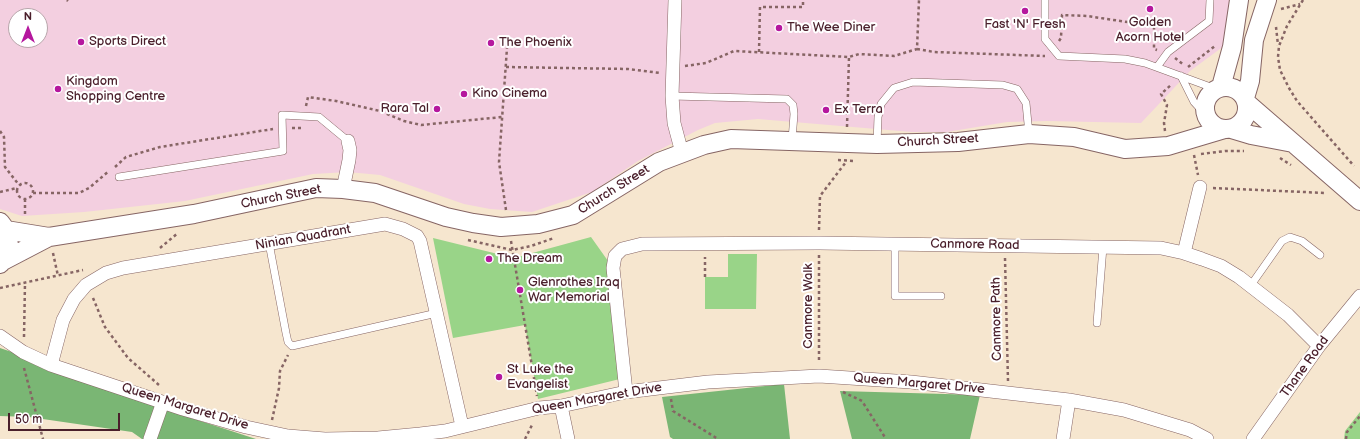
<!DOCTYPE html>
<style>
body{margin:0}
#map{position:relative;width:1360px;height:439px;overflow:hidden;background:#f6e6cf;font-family:"Balsamiq Sans",sans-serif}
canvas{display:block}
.north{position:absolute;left:8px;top:8px;width:40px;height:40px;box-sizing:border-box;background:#fff;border:1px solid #b7a5aa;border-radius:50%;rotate:0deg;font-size:11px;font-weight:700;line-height:16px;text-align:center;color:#4a1f2b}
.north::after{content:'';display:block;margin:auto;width:14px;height:18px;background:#b5179e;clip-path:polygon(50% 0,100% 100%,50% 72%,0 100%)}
.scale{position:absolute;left:8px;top:413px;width:112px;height:18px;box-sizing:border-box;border:2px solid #4a1f2b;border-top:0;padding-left:5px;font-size:12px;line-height:14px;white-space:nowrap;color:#4a1f2b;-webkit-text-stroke:3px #fff;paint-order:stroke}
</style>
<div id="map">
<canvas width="1360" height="439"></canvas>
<div class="north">N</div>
<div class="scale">50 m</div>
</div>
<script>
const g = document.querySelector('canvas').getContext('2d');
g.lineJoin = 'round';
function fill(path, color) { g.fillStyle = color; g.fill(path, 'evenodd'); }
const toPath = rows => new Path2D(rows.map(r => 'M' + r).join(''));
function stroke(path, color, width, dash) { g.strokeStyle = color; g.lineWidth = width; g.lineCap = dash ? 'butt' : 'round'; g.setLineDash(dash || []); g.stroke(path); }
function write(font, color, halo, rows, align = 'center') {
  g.font = font + ' "Balsamiq Sans",sans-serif'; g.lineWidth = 4; g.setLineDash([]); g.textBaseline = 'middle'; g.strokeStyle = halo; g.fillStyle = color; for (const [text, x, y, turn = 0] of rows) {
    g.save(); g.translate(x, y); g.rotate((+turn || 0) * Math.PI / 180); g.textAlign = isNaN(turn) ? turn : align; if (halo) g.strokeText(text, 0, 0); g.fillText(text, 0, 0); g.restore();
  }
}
fill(toPath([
 [0,0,1232,0,1224,46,1190,71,1141,123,1047,121,1007,122,947,132,912,132,758,119,715,123,698,130,638,161,592,192,532,212,490,209,464,204,380,175,348,172,313,174,185,201,84,212,22,216,0,209],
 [16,16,40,16,40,40,16,40]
]), '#f3cfe0');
fill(toPath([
 [591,237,613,268,624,378,538,399,525,325,453,338,433,238,514,258],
 [728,254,757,254,756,309,705,309,705,277,728,277],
 [1360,412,1360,439,1344,439,1345,431]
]), '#99d488');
fill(toPath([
 [0,348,56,367,142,402,256,439,142,439,132,432,29,417,0,416],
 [784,384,790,439,673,439,670,437,662,397],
 [840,391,980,395,970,439,852,439]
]), '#7ab674');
const lane = toPath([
 [1045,0,1045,39,1059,56,1125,59,1145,63,1216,89],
 [1157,67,1168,52,1209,21,1210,0],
 [1181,76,1194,102,1205,114],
 [672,96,787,99,793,105,794,114,792,140],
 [877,144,878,117,881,104,894,88,913,82,1003,85,1017,89,1026,103,1029,134],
 [119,177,283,151,282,115,319,117,348,141],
 [269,243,286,333,288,342,292,346,437,313],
 [895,244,895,296,941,296],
 [1251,285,1282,241,1290,237,1302,241,1320,255],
 [1097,323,1103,247]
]);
const street = toPath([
 [675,0,672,96,674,123,682,153],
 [343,189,349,160,350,150,348,141],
 [1184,253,1200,187],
 [0,336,23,352,51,365,183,409,246,427,288,436,325,439,378,438,420,434,445,431,539,408,561,406,626,392,708,382,819,376,911,382,1069,400,1124,410,1190,430,1207,439],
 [51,365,63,320,74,299,86,285,106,273,123,268,385,224,403,229,417,236,420,241,462,426],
 [626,392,613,268,615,256,622,249,642,244,819,243,1161,248,1184,253,1202,259,1221,266,1239,277,1288,315,1319,346],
 [561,406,568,439],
 [150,439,163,402],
 [1063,439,1069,400],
 [1253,439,1319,346,1360,296]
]);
const secondary = toPath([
 '1205 108a21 21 0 1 1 42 0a21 21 0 1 1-42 0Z',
 [1221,87,1232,47,1239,0],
 [1245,98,1250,81,1254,40,1267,0],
 [1247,103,1360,201],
 [1231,129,1251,135,1293,143],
 [0,222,6,230,9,245,6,257,0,264],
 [6,230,49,237],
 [3,261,49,237,194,214,316,188,343,189,375,193,446,217,473,223,501,227,538,224,573,215,659,162,704,145,731,139,877,144,958,142,1029,134,1074,137,1125,149,1168,146,1225,129]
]);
stroke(lane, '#866564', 8);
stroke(street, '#866564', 14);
stroke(secondary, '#866564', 20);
stroke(toPath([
 [67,0,68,1],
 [1303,0,1287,26,1279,46,1278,57,1280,70,1289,88,1297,101,1354,166],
 [1281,9,1300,4],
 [1276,27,1278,45],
 [1059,41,1061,38,1062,15,1087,16,1154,26,1154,49,1157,50],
 [917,49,934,52,1045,56],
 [759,52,760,7,803,7,803,0],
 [1175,58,1184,65],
 [685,66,706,63,734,51,849,57,859,54,894,56,917,49,919,0],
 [506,67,628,69,660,73],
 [1188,67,1215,46],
 [306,106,308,97,336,101,380,111,404,121,421,125,502,117],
 [847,127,849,57],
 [292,128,301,128,302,127],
 [0,131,4,137,5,167,19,185],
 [1165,131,1164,123,1167,105,1161,94,1172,84],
 [1201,154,1225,151,1244,151],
 [1194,155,1198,175],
 [1280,158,1291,165],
 [838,160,855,161],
 [115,167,126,157,160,147,273,129],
 '17 191a8 8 0 1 1 16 0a8 8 0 1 1-16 0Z',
 [1213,188,1326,193],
 [0,192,17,188],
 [33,193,79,193,89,188,109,171],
 [25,199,25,217],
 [506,210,499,162,507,48],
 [819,230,820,196,846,162],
 [468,240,512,250,531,246,554,238],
 [511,241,537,396],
 [160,248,178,233],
 [53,253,58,276],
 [819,255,819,362],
 [1005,258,1008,381],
 [705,277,705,257],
 [0,288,83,270],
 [93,298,105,327,128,358,159,385],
 [24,337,25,283],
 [24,368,43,439],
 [843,392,862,401,886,439],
 [671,399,673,411,718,439],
 [272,420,279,388,280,371,288,355],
 [525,439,533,423],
 [1346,439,1347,432,1360,416]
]), '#866564', 2.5, [3, 3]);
stroke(lane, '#fff', 7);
stroke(street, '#fff', 13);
stroke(secondary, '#fff', 18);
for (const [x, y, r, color] of [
 [1150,9,4,"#b5179e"],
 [1025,11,4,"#b5179e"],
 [779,28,4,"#b5179e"],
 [81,42,4,"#b5179e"],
 [491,43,4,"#b5179e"],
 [58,89,4,"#b5179e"],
 [464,94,4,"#b5179e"],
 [437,109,4,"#b5179e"],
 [826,110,4,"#b5179e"],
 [489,259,4,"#b5179e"],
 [520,290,4,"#b5179e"],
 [499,377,4,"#b5179e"]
]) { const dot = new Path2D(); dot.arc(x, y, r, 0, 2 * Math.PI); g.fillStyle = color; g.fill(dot); stroke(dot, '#fff', 1.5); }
write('13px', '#4a1f2b', '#fff', [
 ["Golden",1150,23,"center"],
 ["Acorn Hotel",1150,38,"center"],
 ["Fast 'N' Fresh",1025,25,"center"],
 ["The Wee Diner",787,28],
 ["Sports Direct",89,42],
 ["The Phoenix",499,43],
 ["Kingdom",66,82],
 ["Shopping Centre",66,97],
 ["Kino Cinema",472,94],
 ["Rara Tal",429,109,"right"],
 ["Ex Terra",834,110],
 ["The Dream",497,259],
 ["Glenrothes Iraq",528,283],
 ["War Memorial",528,298],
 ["St Luke the",507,370],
 ["Evangelist",507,385]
], 'left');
write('13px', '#4a1f2b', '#fff', [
 ["Church Street",938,141,-3],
 ["Church Street",614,190,-32],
 ["Church Street",281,197,-11],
 ["Ninian Quadrant",303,238,-10],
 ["Canmore Road",975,245,1],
 ["Canmore Walk",809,306,-90],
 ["Canmore Path",997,319,-91],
 ["Thane Road",1305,367,-54],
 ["Queen Margaret Drive",919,384,5],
 ["Queen Margaret Drive",597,399,-10],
 ["Queen Margaret Drive",185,407,17]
]);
</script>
